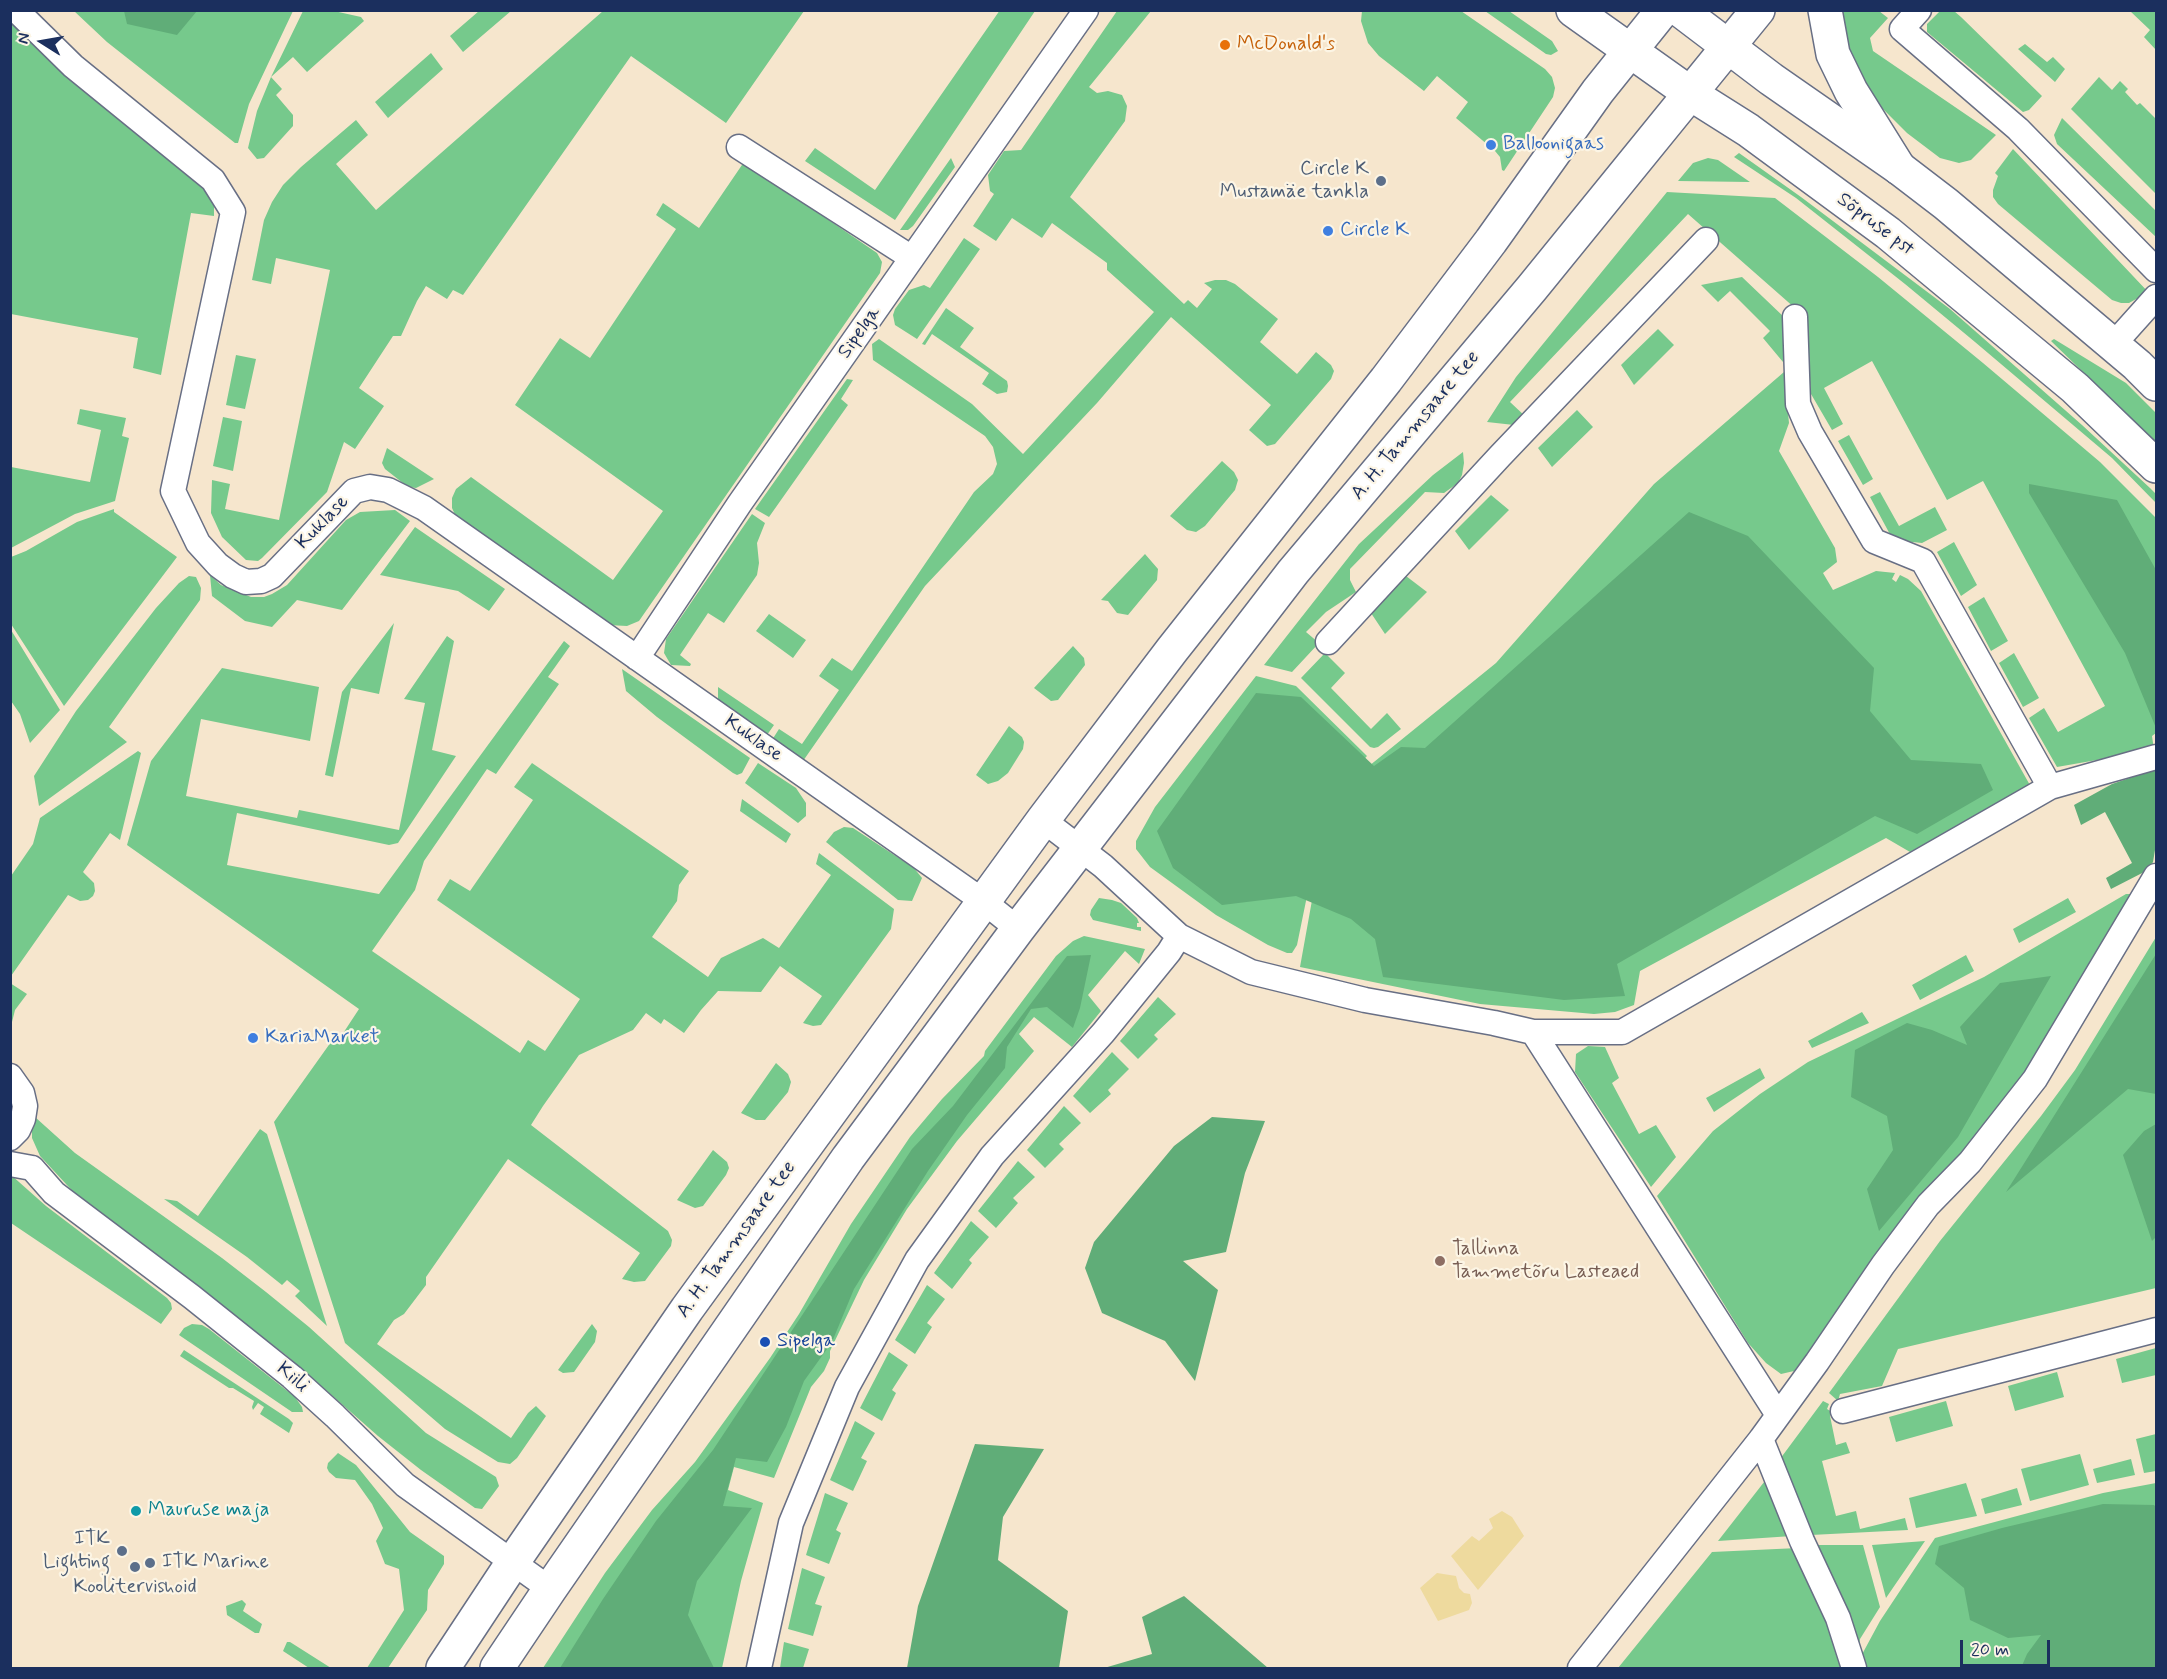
<!DOCTYPE html>
<meta charset="utf-8">
<style>
body{margin:0}
#map{position:relative;width:2167px;height:1679px;overflow:hidden;background:#f6e6cd;font-family:Mynerve,sans-serif}
canvas{display:block}
.frame{position:absolute;inset:0;border:12px solid #1b2f5e;pointer-events:none}
.north{position:absolute;left:12px;top:12px;width:60px;height:60px;-webkit-text-stroke:4px #fcf5e5;paint-order:stroke;rotate:281deg;font-size:16px;font-weight:700;line-height:24px;text-align:center;color:#1b2f5e}
.north::after{content:'';display:block;margin:auto;width:21px;height:27px;background:#1b2f5e;clip-path:polygon(50% 0,100% 100%,50% 72%,0 100%)}
.scale{position:absolute;left:1960px;top:1640px;width:90px;height:27px;box-sizing:border-box;border:3px solid #1b2f5e;border-top:0;padding-left:8px;font-size:18px;line-height:21px;white-space:nowrap;color:#1b2f5e;-webkit-text-stroke:4px #fcf5e5;paint-order:stroke}
</style>
<div id="map">
<canvas width="2167" height="1679"></canvas>
<div class="frame"></div>
<div class="north">N</div>
<div class="scale">20 m</div>
</div>
<script>
const g = document.querySelector('canvas').getContext('2d');
g.lineJoin = 'round';
function fill(path, color) { g.fillStyle = color; g.fill(path, 'evenodd'); }
const toPath = rows => new Path2D(rows.map(r => 'M' + r).join(''));
function stroke(path, color, width, dash) { g.strokeStyle = color; g.lineWidth = width; g.lineCap = dash ? 'butt' : 'round'; g.setLineDash(dash || []); g.stroke(path); }
function write(font, color, halo, rows, align = 'center') {
  g.font = font + ' Mynerve,sans-serif'; g.lineWidth = 4.5; g.setLineDash([]); g.textBaseline = 'middle'; g.strokeStyle = halo; g.fillStyle = color; for (const [text, x, y, turn = 0] of rows) {
    g.save(); g.translate(x, y); g.rotate((+turn || 0) * Math.PI / 180); g.textAlign = isNaN(turn) ? turn : align; if (halo) g.strokeText(text, 0, 0); g.fillText(text, 0, 0); g.restore();
  }
}
fill(toPath([
 [1000,10,1035,11,895,220,805,161,815,148,875,190],
 [74,11,293,11,249,104,238,143,235,143,107,42],
 [303,11,334,11,361,17,364,21,307,72,293,57,271,77,282,89,276,95,293,115,293,126,264,158,257,159,248,148,257,111,271,77],
 [479,11,511,11,463,52,450,36],
 [603,11,804,11,726,123,631,56,463,295,453,290,447,299,426,286,417,301,401,336,393,336,359,388,384,406,355,449,344,442,327,492,262,558,258,561,246,560,222,537,211,513,212,480,230,484,225,509,279,520,330,270,276,258,271,284,252,280,264,220,272,202,283,185,301,167,356,120,368,135,336,164,376,210],
 [1117,11,1151,11,1089,87,1097,93,1108,91,1122,95,1127,106,1125,121,1070,197,1184,304,1188,300,1197,308,1212,289,1204,283,1215,280,1226,280,1235,284,1278,319,1260,342,1297,374,1316,352,1331,365,1334,371,1331,379,1275,444,1267,446,1249,430,1271,405,1171,317,1097,403,925,586,803,761,772,740,779,729,802,744,839,690,819,676,832,658,852,671,974,492,993,474,997,464,993,447,985,436,873,360,872,344,879,339,972,404,1023,454,1154,312,1107,270,1107,263,1052,223,1042,238,1012,218,996,241,973,226,994,194,990,191,988,175,1004,151,1021,150],
 [1362,11,1461,11,1545,69,1552,77,1555,88,1553,97,1504,171,1502,170,1500,157,1495,151,1456,118,1468,102,1437,76,1424,91,1379,56,1368,43,1361,21],
 [1485,11,1509,11,1552,41,1558,51,1551,55,1546,54],
 [1841,11,1879,11,1888,18,1870,38,1873,51,1996,135,1971,160,1959,163,1940,158,1907,133,1868,94,1847,48],
 [1940,11,1954,11,1961,17,2042,96,2029,110,2023,112,1927,32,1927,24],
 [2130,11,2156,11,2156,50,2144,37,2150,30],
 [10,22,75,84,204,186,214,205,214,216,191,213,161,375,133,368,138,338,11,314],
 [2025,44,2047,62,2053,57,2065,69,2055,82,2018,49],
 [431,53,443,69,388,118,375,102],
 [2099,77,2112,90,2120,81,2128,89,2125,92,2137,105,2140,103,2156,119,2156,194,2071,109],
 [2062,118,2156,211,2156,237,2057,144,2054,135],
 [2013,149,2150,294,2140,300,2138,298,2129,303,2121,303,2112,300,1998,204,1993,197,1993,190,1998,176,1995,173],
 [1739,153,1801,197,1950,309,2082,425,2150,488,2156,494,2156,503,2112,458,1975,342,1905,284,1796,198,1734,157],
 [951,158,955,167,913,226,908,230,900,230],
 [1708,158,1718,160,1750,182,1678,181,1693,163],
 [744,162,877,253,882,262,880,273,639,621,627,626,608,625,457,519,452,508,452,498,456,489,471,477,613,580,663,511,515,405,560,338,590,358,676,229,656,215,663,203,699,228],
 [1667,192,1775,198,1878,277,1983,363,2100,462,2156,518,2156,733,2152,736,2154,750,2057,767,2029,718,2044,708,2058,732,2105,706,1983,481,1947,500,1872,361,1824,388,1843,424,1832,430,1811,394,1804,316,1688,214,1510,402,1526,417,1514,425,1487,422,1516,377],
 [964,238,980,249,917,339,895,325,893,315,895,309,909,290,924,285,930,288],
 [1742,277,1785,318,1783,362,1763,338,1770,331,1730,291,1718,302,1701,285],
 [946,308,974,328,960,347,1007,381,1008,386,1007,392,997,394,982,384,989,373,932,334,925,345,922,344],
 [1658,329,1674,345,1634,385,1621,365],
 [2054,339,2126,383,2156,413,2156,443,2051,341],
 [236,355,256,359,245,409,226,405],
 [1784,372,1789,423,1779,451,1835,548,1837,562,1823,573,1833,590,1876,571,1895,573,1892,579,1896,582,1900,575,1908,579,1921,591,2031,787,1910,852,1886,838,1640,971,1634,1005,1615,1012,1594,1014,1480,1004,1300,967,1316,878,1369,766,1496,663,1654,484],
 [847,379,853,380,841,399,848,405,769,517,755,509],
 [80,409,126,418,122,436,129,438,115,501,75,514,11,548,11,467,90,482,101,430,77,424],
 [1577,410,1593,427,1552,467,1538,448],
 [223,417,242,421,233,471,213,466],
 [1849,435,1873,479,1863,485,1838,441],
 [387,448,434,479,416,488,408,487,385,469,382,463],
 [1463,452,1464,463,1462,475,1458,483,1444,493,1425,492,1350,569,1350,580,1356,592,1326,612,1306,632,1319,643,1292,672,1264,665,1359,544,1433,475],
 [1222,461,1234,472,1238,480,1235,490,1205,526,1196,532,1187,530,1170,516],
 [1880,492,1899,526,1935,507,1947,530,1922,543,1893,540,1870,497],
 [1491,495,1509,510,1469,550,1455,531],
 [114,509,114,512,177,557,64,706,11,624,11,557,26,551,77,522],
 [395,510,410,521,342,610,297,600,272,627,245,621,212,596,210,575,221,585,251,597,264,597,272,594,287,585,346,520,360,512],
 [752,514,765,523,757,543,759,563,757,575,724,623,708,613,680,655,691,664,690,666,671,665,664,653,666,639],
 [415,527,505,589,489,611,458,591,380,575],
 [1954,542,1977,585,1961,596,1937,552],
 [1145,554,1158,569,1157,580,1128,615,1117,613,1108,601,1101,600],
 [189,576,196,577,201,588,200,600,109,727,127,742,39,806,34,776,76,711,156,608,179,583],
 [1406,576,1427,592,1385,634,1371,613],
 [1984,597,2008,641,1991,651,1968,607],
 [769,614,806,640,793,658,756,631],
 [394,623,379,694,351,688,333,777,325,775,342,692],
 [11,630,60,710,30,743,20,714,11,701],
 [447,636,454,641,432,750,456,756,398,843,389,845,237,813,227,865,379,894,564,641,570,646,548,677,559,684,496,774,487,769,424,861,415,890,372,951,520,1053,528,1040,545,1051,580,999,437,900,450,879,470,891,533,800,514,787,532,763,689,871,679,885,677,901,652,937,708,977,721,958,763,938,779,948,831,875,816,864,819,853,894,909,891,929,821,1025,813,1026,803,1023,822,996,780,966,761,992,718,991,701,1010,684,1033,664,1019,661,1024,646,1013,633,1030,579,1055,543,1106,531,1125,668,1231,672,1240,671,1246,645,1281,634,1282,622,1279,640,1253,508,1159,426,1277,426,1285,404,1314,394,1320,377,1344,511,1438,528,1413,536,1406,546,1416,517,1458,510,1464,498,1462,445,1429,345,1343,274,1122,331,1042,336,1044,359,1009,127,845,151,761,222,668,319,687,310,741,201,719,186,796,297,818,299,810,399,830,425,703,404,699],
 [1073,646,1084,658,1085,665,1058,700,1051,701,1034,688],
 [1325,653,1345,673,1331,688,1371,729,1387,713,1401,729,1378,747,1374,748,1370,747,1301,678],
 [2014,653,2039,698,2023,707,1999,663],
 [622,669,750,758,742,773,737,775,733,773,657,717,626,691],
 [1256,676,1296,686,1367,756,1358,766,1317,847,1297,945,1292,953,1287,953,1268,945,1216,915,1150,867,1136,849,1136,841,1155,807],
 [718,687,774,725,767,735,718,701],
 [1009,726,1022,737,1024,742,1023,749,1008,773,998,781,988,784,976,775],
 [138,751,141,753,120,840,110,833,83,872,94,883,95,891,93,896,88,900,80,901,68,895,11,976,11,876,33,844,40,818],
 [758,763,796,788,806,803,806,816,798,823,745,783],
 [742,799,791,834,786,843,740,811],
 [844,827,853,828,914,868,922,878,912,901,898,900,826,842,834,832],
 [2126,894,2130,894,2133,898,2065,1017,2007,1098,1794,1371,1781,1374,1766,1363,1748,1343,1657,1196,1713,1131,1760,1094,1808,1062,1984,977],
 [1099,898,1112,900,1121,903,1137,918,1139,923,1137,923,1137,927,1141,927,1141,931,1093,920,1090,915,1091,910],
 [2068,898,2076,912,2019,943,2013,929],
 [1084,936,1145,949,1139,964,1125,951,1088,995,1101,1011,1072,1047,1034,1017,1019,1034,1034,1051,957,1141,907,1209,864,1280,830,1351,830,1358,824,1371,811,1387,774,1478,734,1467,728,1490,763,1503,741,1581,722,1668,543,1668,605,1573,652,1510,695,1462,770,1358,799,1314,851,1224,910,1137,942,1099,984,1056,985,1051,1056,956,1073,941],
 [2156,937,2156,1288,1898,1349,1882,1386,1840,1394,1838,1401,1829,1393,1940,1241,2041,1116,2075,1070],
 [1966,955,1974,971,1920,1000,1912,985],
 [10,983,27,994,15,1010,12,1022,10,1021],
 [1158,997,1176,1014,1154,1035,1158,1039,1138,1059,1120,1041],
 [1862,1012,1869,1023,1812,1048,1808,1041],
 [1588,1046,1605,1047,1619,1078,1612,1083,1639,1134,1656,1125,1676,1157,1651,1187,1575,1072,1576,1054],
 [1112,1052,1129,1069,1108,1090,1111,1094,1090,1113,1073,1096],
 [776,1063,788,1074,791,1082,788,1092,765,1120,756,1120,741,1113],
 [1760,1068,1765,1078,1714,1112,1706,1098],
 [1064,1106,1081,1123,1059,1144,1064,1149,1045,1168,1027,1150],
 [35,1117,75,1153,222,1258,266,1292,309,1327,426,1433,496,1477,499,1486,482,1509,475,1508,421,1470,378,1436,286,1355,79,1198,40,1156,32,1138,32,1127],
 [260,1129,267,1134,327,1326,295,1296,300,1291,287,1280,282,1285,247,1257,164,1199,177,1201,198,1216],
 [713,1150,727,1162,729,1168,726,1175,703,1206,695,1208,677,1200],
 [1018,1161,1035,1177,1013,1198,1018,1203,996,1228,978,1211],
 [10,1174,46,1206,167,1298,171,1303,172,1309,161,1324,11,1223],
 [971,1221,989,1237,969,1260,972,1263,952,1289,934,1273],
 [927,1285,945,1299,927,1323,932,1327,915,1354,895,1340],
 [192,1324,202,1325,209,1329,295,1397,302,1407,303,1412,292,1412,179,1335,184,1328],
 [592,1324,597,1331,595,1342,574,1372,563,1373,558,1370],
 [2156,1348,2156,1375,2122,1383,2116,1359],
 [184,1350,289,1419,293,1423,289,1433,260,1414,264,1407,258,1403,253,1410,252,1407,254,1401,233,1388,229,1388,180,1356],
 [889,1352,908,1365,892,1390,896,1393,882,1421,860,1408],
 [2057,1372,2064,1397,2015,1411,2008,1386],
 [1823,1401,1829,1404,1827,1409,1832,1412,1830,1416,1836,1445,1846,1442,1850,1453,1822,1461,1836,1516,1856,1511,1860,1529,1905,1518,1908,1530,1811,1535,1780,1459],
 [1946,1401,1953,1426,1896,1442,1889,1417],
 [855,1421,875,1433,861,1458,867,1461,853,1491,830,1480],
 [2156,1434,2156,1471,2144,1473,2136,1439],
 [338,1453,356,1465,410,1532,444,1556,444,1564,428,1590,427,1610,388,1668,367,1668,404,1610,399,1569,385,1564,376,1541,383,1528,372,1504,355,1480,336,1478,329,1472,327,1468,328,1463],
 [2080,1454,2089,1485,2030,1501,2021,1469],
 [2131,1459,2135,1475,2097,1483,2093,1469],
 [1768,1477,1792,1536,1718,1541],
 [1966,1483,1977,1516,1916,1528,1909,1498],
 [2156,1483,2156,1668,1862,1668,1859,1660,1880,1621,1935,1538,2103,1493],
 [2017,1488,2022,1505,1985,1514,1981,1499],
 [825,1493,848,1503,836,1530,841,1533,829,1564,806,1555],
 [1925,1541,1886,1598,1872,1545],
 [1816,1545,1863,1545,1880,1607,1860,1639,1858,1651],
 [1798,1548,1846,1668,1618,1668,1712,1552],
 [802,1568,825,1577,815,1604,822,1606,813,1636,788,1629],
 [242,1600,246,1604,243,1611,262,1624,259,1633,255,1633,227,1615,226,1606],
 [287,1642,290,1642,331,1668,309,1668,283,1651],
 [784,1642,809,1649,803,1668,780,1668]
]), '#76c98c');
fill(toPath([
 [124,11,124,10,197,11,177,35,127,24],
 [2029,484,2117,500,2156,570,2156,728,2125,653,2029,493],
 [1689,512,1748,536,1874,668,1870,711,1911,760,1981,764,1993,790,1917,834,1875,816,1617,964,1625,996,1564,1000,1383,977,1375,939,1351,919,1296,896,1222,905,1173,868,1157,831,1256,693,1301,697,1374,766,1401,747,1425,748],
 [2156,769,2156,844,2153,862,2148,870,2111,889,2106,878,2132,863,2105,812,2081,825,2074,805,2112,784],
 [2156,954,2156,1094,2128,1089,2006,1192],
 [1091,955,1080,1008,1073,1028,1047,1007,1031,1009,1007,1047,1005,1068,967,1115,928,1171,854,1289,832,1342,804,1381,786,1427,767,1462,736,1458,723,1506,752,1508,697,1581,688,1615,714,1668,560,1668,603,1599,656,1521,713,1450,912,1149,953,1106,1067,956],
 [2051,976,1958,1137,1879,1231,1867,1189,1893,1150,1887,1116,1851,1097,1855,1050,1907,1023,1932,1030,1967,1045,1960,1027,2000,983],
 [1212,1117,1265,1121,1245,1173,1226,1252,1183,1261,1218,1290,1195,1381,1165,1341,1102,1313,1085,1268,1094,1242,1174,1146],
 [2156,1124,2156,1237,2152,1241,2123,1155,2144,1131],
 [975,1444,1044,1449,1003,1517,998,1560,1068,1611,1059,1668,907,1668,918,1606],
 [2103,1504,2154,1505,2156,1507,2156,1668,2021,1668,2027,1654,2041,1635,2008,1638,1970,1620,1964,1588,1935,1564,1939,1546,2002,1528],
 [1184,1596,1268,1668,1104,1668,1152,1654,1142,1617]
]), '#60ad78');
fill(toPath([
 [1502,1511,1512,1517,1524,1536,1478,1590,1451,1556,1472,1536,1479,1541,1493,1528,1489,1519],
 [1437,1573,1456,1576,1459,1588,1464,1593,1470,1594,1472,1603,1469,1610,1438,1621,1420,1588]
]), '#eeda9e');
const minor = toPath([
 [16,10,73,66,213,180,233,212,173,491,198,543,218,565,233,576,246,582,261,581,272,576,354,491,370,487,388,490,424,508,983,901,1018,929],
 [1919,10,1902,29,2018,129,2156,270],
 [739,147,912,258],
 [2113,345,2156,297],
 [1328,642,1500,456,1706,240],
 [637,658,740,503,1086,10],
 [2050,787,2156,757],
 [1043,820,1103,866,1179,936,1251,972,1365,1000,1494,1023,1533,1032,1778,1415],
 [1533,1032,1622,1032,2050,787,1923,561,1874,541,1810,432,1798,404,1795,317],
 [10,1076,22,1093,25,1106,23,1119,18,1130,10,1138],
 [10,1164,32,1168],
 [32,1168,54,1193,192,1297,292,1377,335,1416,405,1485,550,1589],
 [1843,1411,2156,1330],
 [1761,1439,1802,1541,1838,1618,1854,1668],
 [759,1668,791,1523,847,1387,917,1260,992,1156,1103,1033,1169,952,1179,936],
 [1580,1668,1761,1439,1817,1362,1883,1265,1928,1205,1970,1162,2035,1079,2156,876]
]);
const secondary = toPath([
 [1573,10,1691,94,1748,130,1888,233,2075,388,2156,466],
 [1680,10,1771,79,1899,168,1946,204,2137,365,2156,384]
]);
const primary = toPath([
 [1825,10,1833,54,1851,91,1899,168],
 [443,1668,513,1562,687,1309,1043,820,1172,650,1386,380,1491,241,1598,91,1663,10],
 [497,1668,550,1589,848,1158,1018,929,1293,572,1532,288,1758,10]
]);
stroke(minor, '#686f85', 27);
stroke(secondary, '#686f85', 36);
stroke(primary, '#686f85', 36);
stroke(minor, '#fff', 24);
stroke(secondary, '#fff', 33);
stroke(primary, '#fff', 33);
for (const [x, y, r, color] of [
 [1225,45,6,"#e8710a"],
 [1491,145,6,"#3f7fe0"],
 [1381,181,6,"#5c6f8a"],
 [1328,231,6,"#3f7fe0"],
 [253,1038,6,"#3f7fe0"],
 [1440,1261,6,"#8d6e63"],
 [765,1342,6,"#1a4fb4"],
 [136,1511,6,"#0f9aa8"],
 [122,1551,6,"#5c6f8a"],
 [150,1563,6,"#5c6f8a"],
 [135,1567,6,"#5c6f8a"]
]) { const dot = new Path2D(); dot.arc(x, y, r, 0, 2 * Math.PI); g.fillStyle = color; g.fill(dot); stroke(dot, '#fcf5e5', 2); }
write('20px', '#c56008', '#fcf5e5', [
 ["McDonald's",1237,45]
], 'left');
write('20px', '#366cbe', '#fcf5e5', [
 ["Balloonigaas",1503,145],
 ["Circle K",1340,231],
 ["KariaMarket",265,1038]
], 'left');
write('20px', '#4e5e75', '#fcf5e5', [
 ["Circle K",1369,170],
 ["Mustamäe tankla",1369,193],
 ["ITK",110,1540],
 ["Lighting",110,1563],
 ["ITK Marine",162,1563,"left"],
 ["Koolitervishoid",135,1588,"center"]
], 'right');
write('20px', '#1b2f5e', '#fcf5e5', [
 ["Sõpruse pst",1875,225,37],
 ["Sipelga",860,333,-55],
 ["A. H. Tammsaare tee",1416,426,-50],
 ["Kuklase",323,523,-46],
 ["Kuklase",753,739,35],
 ["A. H. Tammsaare tee",737,1240,-54],
 ["Kiili",292,1378,40]
]);
write('20px', '#785e54', '#fcf5e5', [
 ["Tallinna",1452,1250],
 ["Tammetõru Lasteaed",1452,1273]
], 'left');
write('20px', '#164399', '#fcf5e5', [
 ["Sipelga",777,1342]
], 'left');
write('20px', '#0d838f', '#fcf5e5', [
 ["Mauruse maja",148,1511]
], 'left');
</script>
